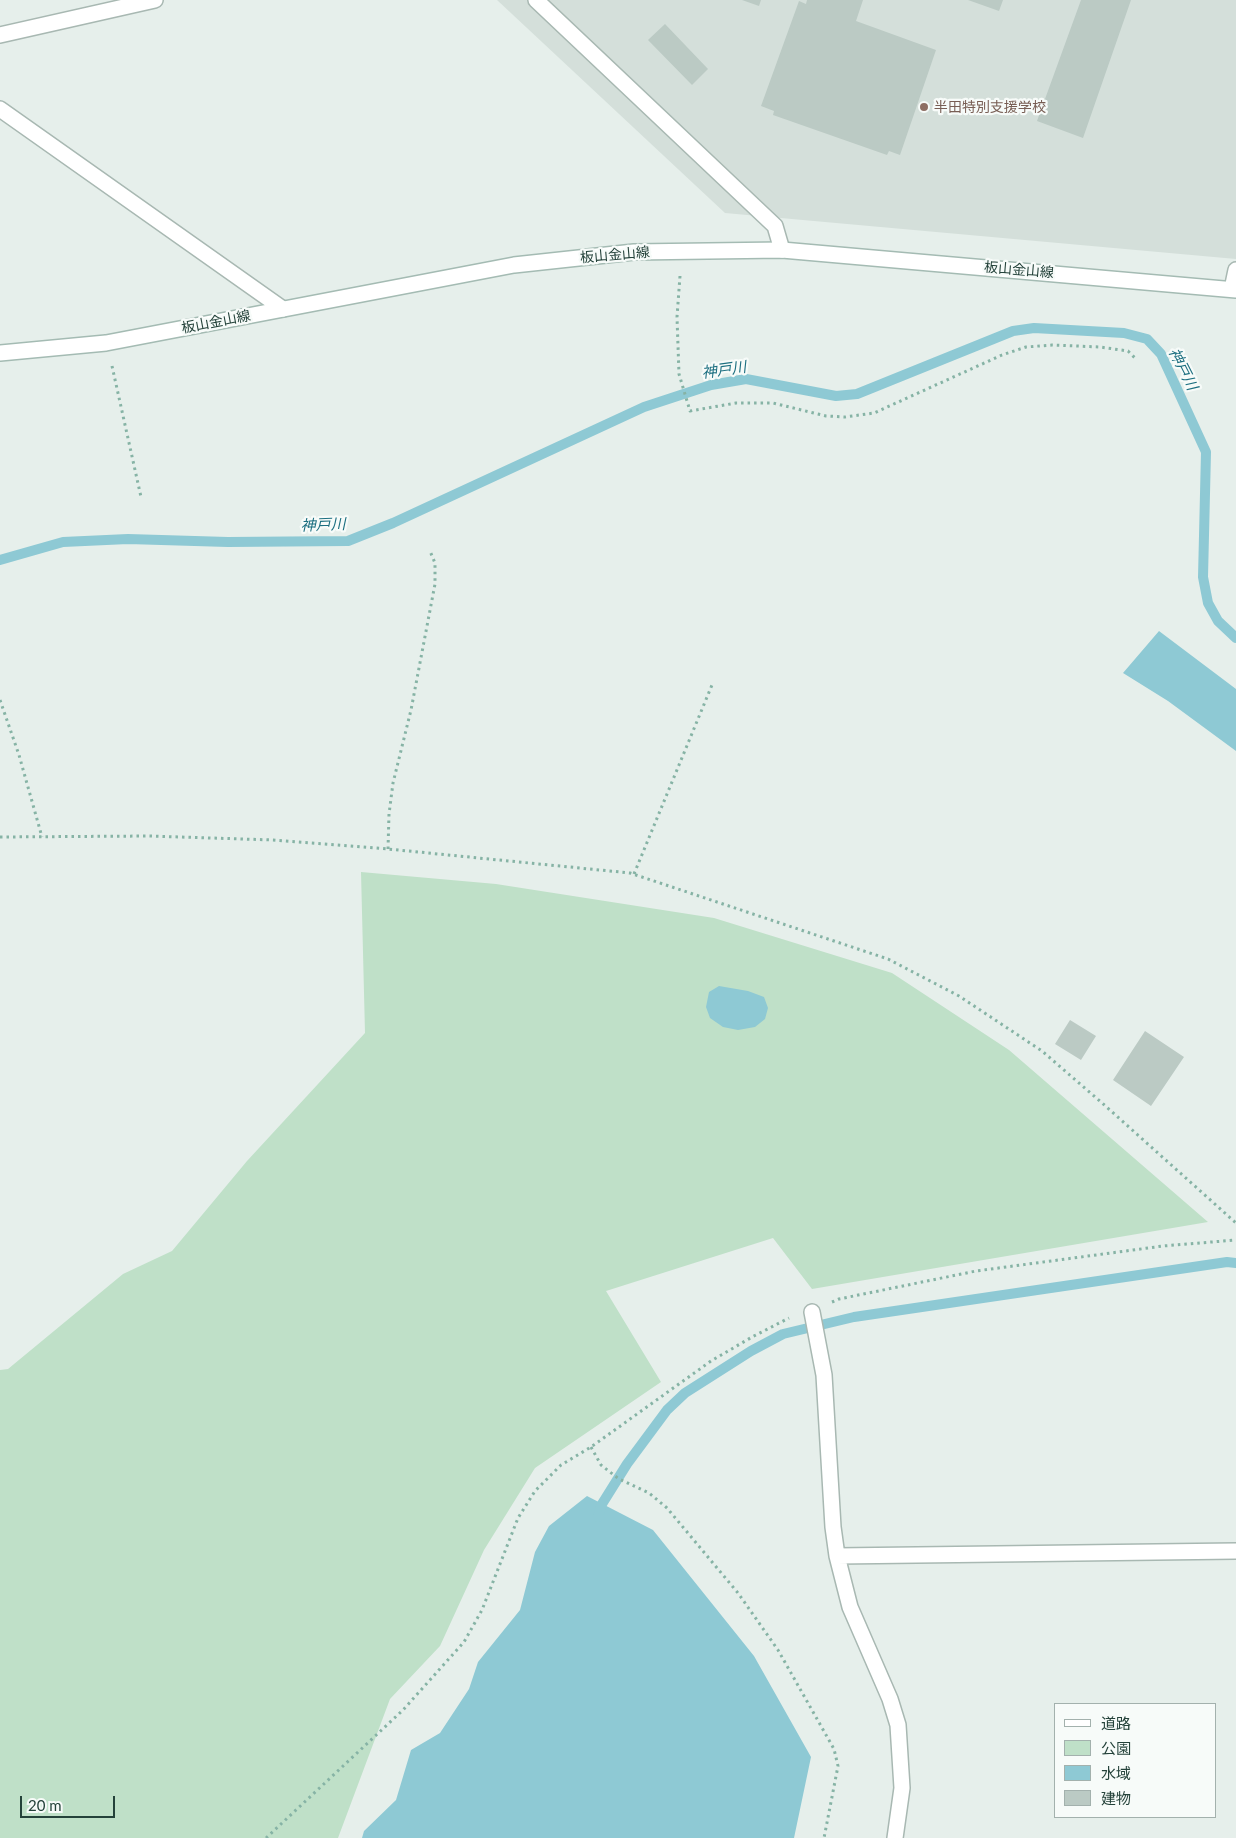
<!DOCTYPE html>
<meta charset="utf-8">
<style>
body{margin:0}
#map{position:relative;width:1236px;height:1838px;overflow:hidden;background:#e6efeb;font-family:Lato,"Noto Sans JP",sans-serif}
canvas{display:block}
.legend{position:absolute;left:1054px;top:1703px;width:162px;height:115px;box-sizing:border-box;background:#f7fbf9;border:1px solid #a3b1ad;margin:0;padding:6px 9px;list-style:none;font-size:15px;color:#24423a}
.legend li{display:flex;align-items:center;gap:10px;height:25px}
.legend b{width:25px;border:1px solid #a3b1ad}
.scale{position:absolute;left:20px;top:1796px;width:95px;height:22px;box-sizing:border-box;border:2px solid #24423a;border-top:0;padding-left:6px;font-size:15px;line-height:18px;white-space:nowrap;color:#24423a;-webkit-text-stroke:4px #f7fbf9;paint-order:stroke}
</style>
<div id="map">
<canvas width="1236" height="1838"></canvas>
<ul class="legend">
<li><b style="height:6px;background:#fff"></b>道路</li>
<li><b style="height:14px;background:#bfe0c8"></b>公園</li>
<li><b style="height:14px;background:#8ec9d4"></b>水域</li>
<li><b style="height:14px;background:#bbcac4"></b>建物</li>
</ul>
<div class="scale">20 m</div>
</div>
<script>
const g = document.querySelector('canvas').getContext('2d');
g.lineJoin = 'round';
function fill(path, color) { g.fillStyle = color; g.fill(path, 'evenodd'); }
const toPath = rows => new Path2D(rows.map(r => 'M' + r).join(''));
function stroke(path, color, width, dash) { g.strokeStyle = color; g.lineWidth = width; g.lineCap = dash ? 'butt' : 'round'; g.setLineDash(dash || []); g.stroke(path); }
function write(font, color, halo, rows, align = 'center') {
  g.font = font + ' Lato,"Noto Sans JP",sans-serif'; g.lineWidth = 4.5; g.setLineDash([]); g.textBaseline = 'middle'; g.strokeStyle = halo; g.fillStyle = color; for (const [text, x, y, turn = 0] of rows) {
    g.save(); g.translate(x, y); g.rotate((+turn || 0) * Math.PI / 180); g.textAlign = isNaN(turn) ? turn : align; if (halo) g.strokeText(text, 0, 0); g.fillText(text, 0, 0); g.restore();
  }
}
fill(toPath([
 [497,0,1236,0,1236,259,725,213]
]), '#d4dfda');
fill(toPath([
 [361,872,496,884,714,918,892,973,1009,1050,1208,1222,812,1289,773,1238,606,1291,661,1382,535,1468,484,1550,440,1646,390,1699,338,1838,0,1838,0,1370,8,1369,123,1274,172,1251,247,1161,365,1033]
]), '#bfe0c8');
fill(toPath([
 [1159,631,1236,689,1236,751,1168,701,1123,673],
 [719,986,748,991,764,997,768,1008,765,1019,755,1027,738,1030,723,1027,710,1018,706,1007,709,992],
 [587,1496,653,1530,754,1656,811,1757,794,1838,362,1838,364,1831,396,1800,411,1750,440,1733,469,1689,478,1662,520,1610,535,1552,549,1526]
]), '#8ec9d4');
stroke(toPath([
 [0,560,63,542,128,539,228,542,348,541,393,523,644,407,711,385,746,379,836,396,857,394,1013,331,1034,328,1124,333,1147,339,1161,354,1206,452,1203,577,1208,603,1218,621,1236,638],
 [598,1517,602,1504,627,1464,667,1410,685,1393,751,1351,783,1334,854,1317,1227,1262,1236,1263]
]), '#8ec9d4', 10);
fill(toPath([
 [742,0,761,0,759,6],
 [807,0,863,0,856,21,936,50,900,155,889,151,887,155,773,115,774,111,761,106,799,1,806,4],
 [968,0,1003,0,999,11],
 [1081,0,1131,0,1083,138,1037,121],
 [665,24,708,69,692,85,648,40],
 [1070,1020,1096,1036,1081,1060,1055,1044],
 [1145,1031,1184,1057,1151,1106,1113,1080]
]), '#bbcac4');
const service = toPath([
 [536,0,775,226,782,250],
 [1232,289,1236,270]
]);
const minor = toPath([
 [0,35,155,0],
 [0,109,283,309],
 [812,1312,824,1375,833,1527,837,1556,850,1607,890,1699,898,1725,902,1788,895,1838],
 [837,1556,1236,1551]
]);
const secondary = toPath([
 [0,353,106,343,514,265,634,252,782,250,1236,290]
]);
stroke(service, '#a8b8b2', 18);
stroke(minor, '#a8b8b2', 18);
stroke(secondary, '#a4bbb3', 18);
stroke(toPath([
 [680,276,677,317,679,374,690,411,736,403,773,403,826,416,845,417,874,413,1002,355,1026,347,1052,345,1100,347,1128,351,1137,360],
 [112,366,141,497],
 [0,700,19,755,42,837],
 [0,837,149,836,273,840,388,849,630,873,888,959,959,996,1042,1051,1101,1102,1236,1223],
 [388,849,389,814,393,783,411,710,435,584,435,563,430,551],
 [634,874,712,685],
 [832,1302,839,1299,976,1271,1163,1246,1236,1240],
 [591,1447,601,1465,619,1479,649,1493,667,1508,738,1593,778,1650,834,1749,838,1766,824,1838],
 [266,1838,403,1710,464,1642,482,1610,518,1518,535,1491,561,1465,591,1447,711,1361,752,1337,789,1318]
]), '#86b3a5', 3, [2.5, 4]);
stroke(service, '#fff', 15);
stroke(minor, '#fff', 15);
stroke(secondary, '#fff', 15);
for (const [x, y, r, color] of [
 [924,107,5,"#8d6e63"]
]) { const dot = new Path2D(); dot.arc(x, y, r, 0, 2 * Math.PI); g.fillStyle = color; g.fill(dot); stroke(dot, '#f7fbf9', 2); }
write('14px', '#785e54', '#f7fbf9', [
 ["半田特別支援学校",934,107]
], 'left');
write('14px', '#24423a', '#f7fbf9', [
 ["板山金山線",615,255,-5],
 ["板山金山線",1019,270,5],
 ["板山金山線",216,322,-11]
]);
write('italic 15px', '#1c6f80', '#f7fbf9', [
 ["神戸川",1183,369,63],
 ["神戸川",724,370,-8],
 ["神戸川",323,525,-2]
]);
</script>
